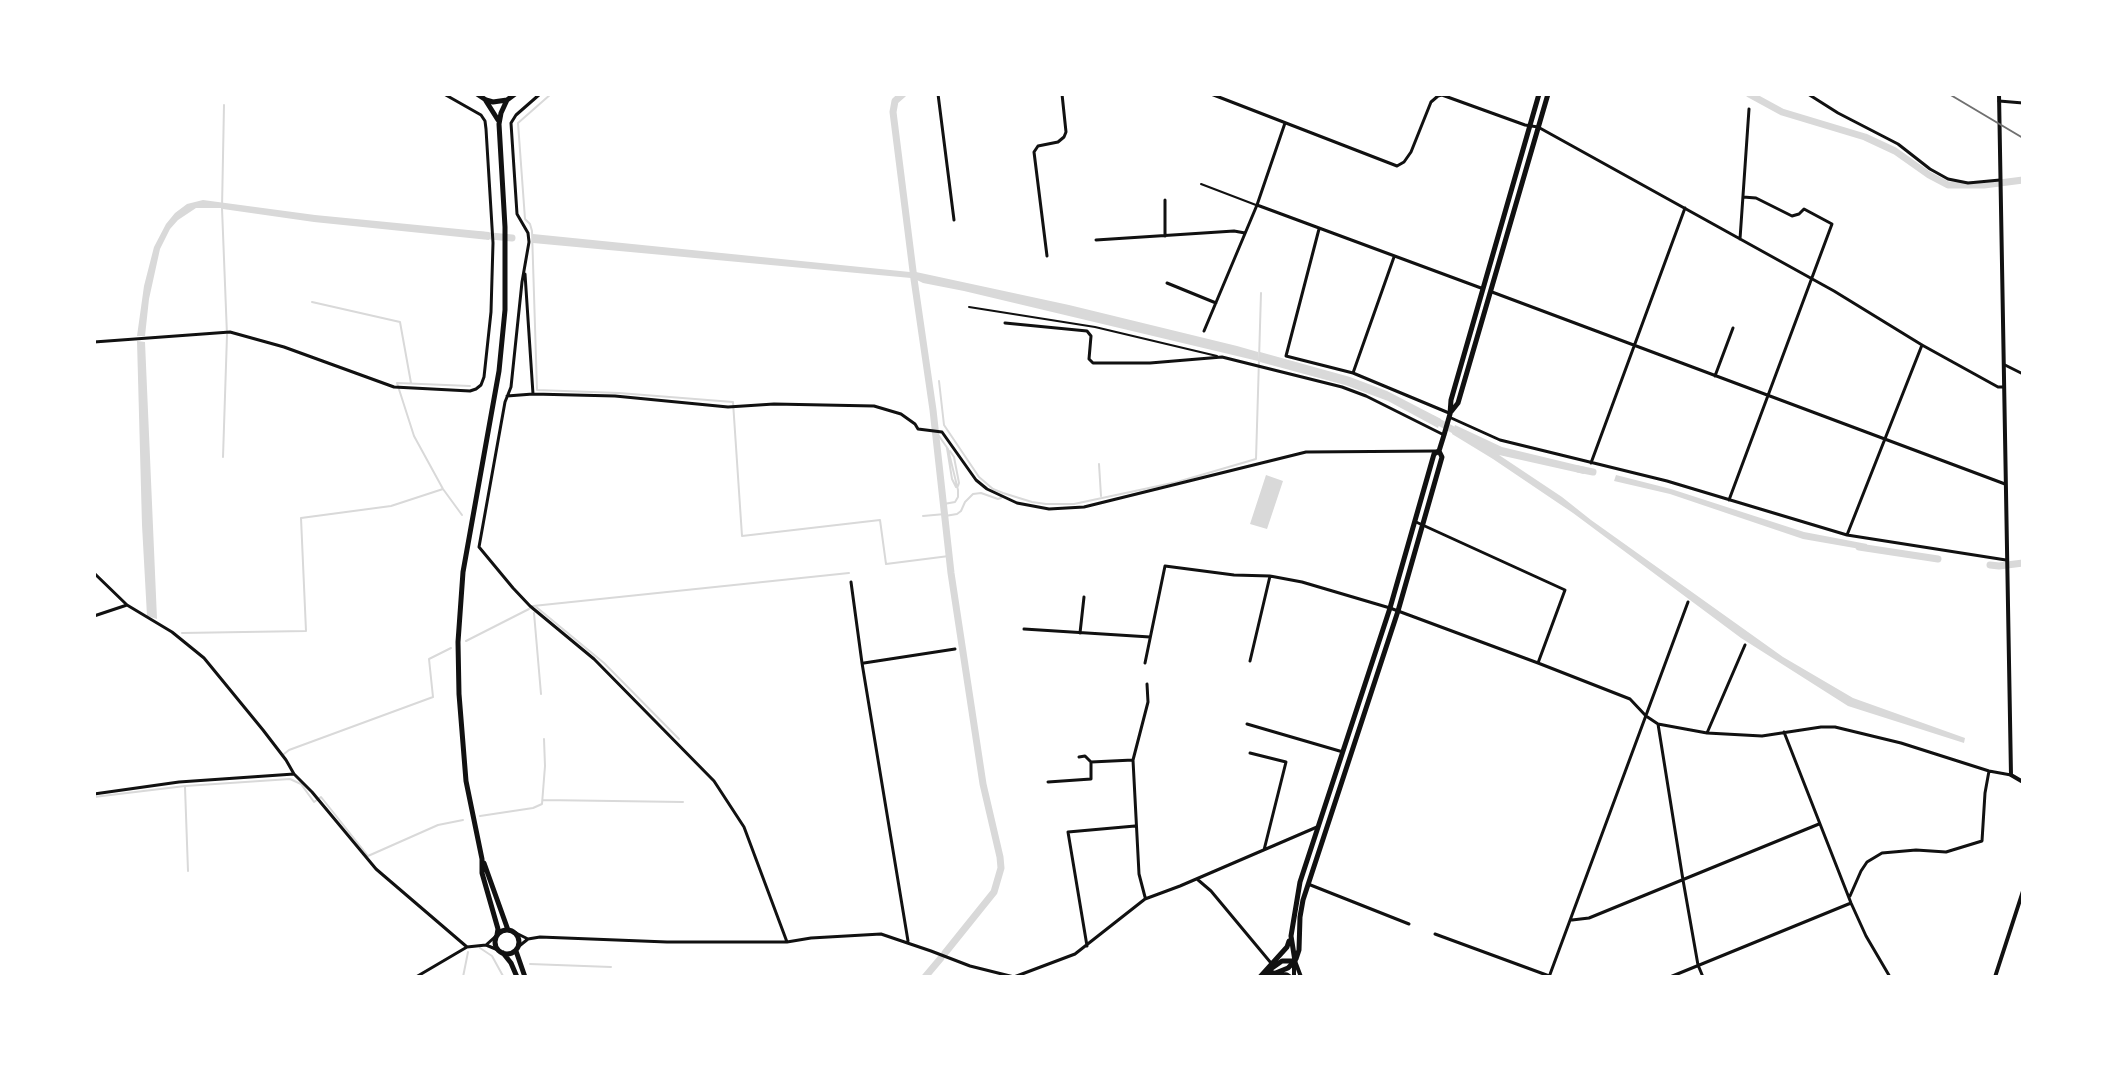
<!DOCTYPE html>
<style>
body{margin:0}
#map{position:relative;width:2117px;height:1071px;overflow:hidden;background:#fff;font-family:Raleway,sans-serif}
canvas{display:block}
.frame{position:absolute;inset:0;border:96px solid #fff;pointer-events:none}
</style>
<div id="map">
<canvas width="2117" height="1071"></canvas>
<div class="frame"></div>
</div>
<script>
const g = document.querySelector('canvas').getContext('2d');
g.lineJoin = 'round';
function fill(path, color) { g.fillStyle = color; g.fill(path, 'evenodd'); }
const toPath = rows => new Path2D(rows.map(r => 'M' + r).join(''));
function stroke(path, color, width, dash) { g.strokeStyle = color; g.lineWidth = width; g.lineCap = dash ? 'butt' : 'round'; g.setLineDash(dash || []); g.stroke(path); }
fill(toPath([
 [203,200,315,215,489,232,489,240,314,222,223,209,222,205,221,208,196,208,178,220,170,229,160,249,149,299,145,336,137,336,144,286,154,247,166,224,175,213,187,204],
 [533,234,910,272,911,278,533,243],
 [916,272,1069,305,1237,346,1258,352,1258,361,964,291,923,283,917,280],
 [137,341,145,342,157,619,147,616,142,525],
 [1260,352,1350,377,1387,391,1441,419,1438,428,1388,401,1345,385,1260,362],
 [1455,425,1502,447,1585,467,1584,474,1499,455,1562,497,1591,520,1783,657,1853,698,1965,738,1964,743,1848,706,1741,638,1573,513,1493,459,1452,434],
 [1266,475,1283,481,1267,529,1250,524],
 [1616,475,1671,489,1804,532,1867,544,1866,550,1803,539,1670,494,1614,481]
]), '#d9d9d9');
stroke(toPath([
 [551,94,518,123,525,219,530,224,532,231,537,390,619,393,733,402,742,536,880,520,886,564,949,556],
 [312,302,400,322,411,383],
 [939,381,944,425,979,477,993,489,1003,493,1032,502,1046,504,1074,504,1177,482,1256,459,1261,293],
 [935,435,939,436,948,449,958,490,958,497,955,502,944,504],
 [947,448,952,479,956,487],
 [950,451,954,457,959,483,958,486],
 [223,457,227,335,222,208,224,105],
 [1099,464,1101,496],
 [462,515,443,489,414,436,397,383,470,386],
 [923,516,945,514],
 [945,516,957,514,961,511,965,502,973,494,981,493,998,499,1001,498],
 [533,606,849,573],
 [535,606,604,663,679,739],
 [534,613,541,694],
 [182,633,306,631,301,518,391,506,443,489],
 [466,641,529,609],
 [284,754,289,750,433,697,429,659,451,648],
 [185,787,188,871],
 [94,797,185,786,290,779,301,784,314,802,321,797,368,856,438,825,463,820],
 [543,800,683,802],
 [480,816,533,808,542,804,545,766,544,739],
 [480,948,492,956,503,976],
 [530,964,611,967],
 [463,977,468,952]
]), '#d9d9d9', 2);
stroke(toPath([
 [903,94,895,101,893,112,914,279,933,410,951,573,983,784,1000,857,1001,868,994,892,945,953],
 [1749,94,1782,112,1865,137,1895,151,1929,175,1948,185,1984,185,2023,180],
 [480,235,512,238],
 [1433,419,1461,434],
 [1578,469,1593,472],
 [1859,547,1938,559],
 [1990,565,1999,566,2023,563],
 [925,977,941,958]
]), '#d9d9d9', 7);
stroke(toPath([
 [1201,184,1256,205],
 [969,307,1095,327,1217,356]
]), '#111', 2);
stroke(toPath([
 [540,94,516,115,511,123,517,214,528,233,529,242,522,282,511,387,505,402,479,547,513,588,530,606,594,659,714,781,744,827,787,942],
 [938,94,954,220],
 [1211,94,1397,166,1404,162,1411,152,1431,102,1438,96,1442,95,1525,125,1538,127,1834,291,1922,345,1998,387,2004,387],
 [1808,94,1838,113,1898,144,1930,169,1948,179,1968,183,2000,180],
 [1999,101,2023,103],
 [1257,205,1481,288],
 [1319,229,1286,356,1353,373,1449,413],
 [1165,236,1165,200],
 [1740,239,1749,109],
 [1096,240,1234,231,1245,233],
 [1047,256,1034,152,1038,146,1058,142,1064,137,1066,132,1062,94],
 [525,274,533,394],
 [1167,283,1216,303],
 [1492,292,2005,484],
 [1005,323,1087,331,1091,336,1089,359,1093,363,1150,363,1222,357,1342,387,1366,396,1444,435],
 [1204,331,1257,205,1285,123],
 [94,342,230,332,284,347,394,387,470,391,476,389,481,385,484,377,491,312,493,243,486,129,485,121,481,115,444,94],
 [2005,365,2023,374],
 [1353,373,1394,257],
 [1715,376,1733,328],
 [507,396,533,394,615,396,728,407,774,404,874,406,901,414,915,424,918,429,942,432,976,480,987,489,1017,503,1049,509,1084,507,1306,452,1437,451],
 [1449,417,1500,440,1667,481,1847,535,2006,560],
 [1591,463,1685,208],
 [1729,500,1832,224,1804,209,1799,214,1792,216,1756,198,1743,197],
 [1416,522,1565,590,1538,663],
 [1847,535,1922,345],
 [94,573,127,605,172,632,204,658,263,730,286,760,294,774],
 [851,582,862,663,908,941],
 [94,616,127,605],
 [1024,629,1150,637],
 [1080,633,1084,597],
 [1250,661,1270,576],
 [864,663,955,649],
 [1145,663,1165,566,1234,575,1270,576,1302,582,1390,608,1538,663,1630,699,1646,716,1658,724,1707,733,1762,736,1821,727,1835,727,1901,743,1989,771,2011,775],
 [1247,724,1343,752],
 [1658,724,1683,880,1698,965,1703,977],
 [1784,732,1851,903,1866,936,1890,977],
 [1707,733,1745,645],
 [1250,753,1286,762,1264,850],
 [1079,757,1085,756,1091,762],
 [1048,782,1091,779,1091,762,1133,760],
 [94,794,179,782,294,774,312,792,376,869,467,947,486,945,496,936],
 [1197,879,1211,891,1271,963],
 [1308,884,1409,924],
 [1850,896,1861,871,1867,862,1882,853,1916,850,1946,852,1982,841,1985,793,1989,771],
 [1145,897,1139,874,1133,760,1148,702,1147,684],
 [1572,920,1589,918,1819,824],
 [516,933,528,939,540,937,667,942,787,942,811,938,881,934,931,951],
 [1435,934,1552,977],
 [486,945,498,950],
 [1087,946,1068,832,1135,826],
 [518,947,528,939],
 [931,951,970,966,1014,977],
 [416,977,467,947],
 [1014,977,1075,954,1145,899,1180,886,1317,827],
 [1549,977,1688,602],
 [1670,977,1851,903]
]), '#111', 3);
stroke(toPath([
 [1999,94,2011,775,2023,782],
 [1295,961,1301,977],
 [1294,977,1294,964],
 [1995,977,2023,891]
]), '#111', 4);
stroke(toPath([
 [477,94,486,100,493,102,507,100,515,94],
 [486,101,498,120],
 [1450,413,1458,403,1548,94],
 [484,863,508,930],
 '495 942a12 12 0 1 1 24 0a12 12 0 1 1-24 0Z',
 [497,935,498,929,482,873,482,859,466,781,459,694,458,642,463,572,499,371,505,310,505,227,499,124,501,113,507,100],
 [516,951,525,977],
 [503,953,511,963,517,977],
 [1296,959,1299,950,1300,917,1303,900,1398,611,1442,457,1439,451],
 [1295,961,1291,936,1300,882,1390,608,1434,454,1439,451,1444,435,1450,414,1451,400,1539,94],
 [1273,973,1287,975,1290,977],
 [1268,976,1288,968,1294,962],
 [1260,977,1287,947,1289,941],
 [1265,977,1272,968,1282,961,1295,961]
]), '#111', 5);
stroke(toPath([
 [1949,94,2023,138]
]), '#707070', 2);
</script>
